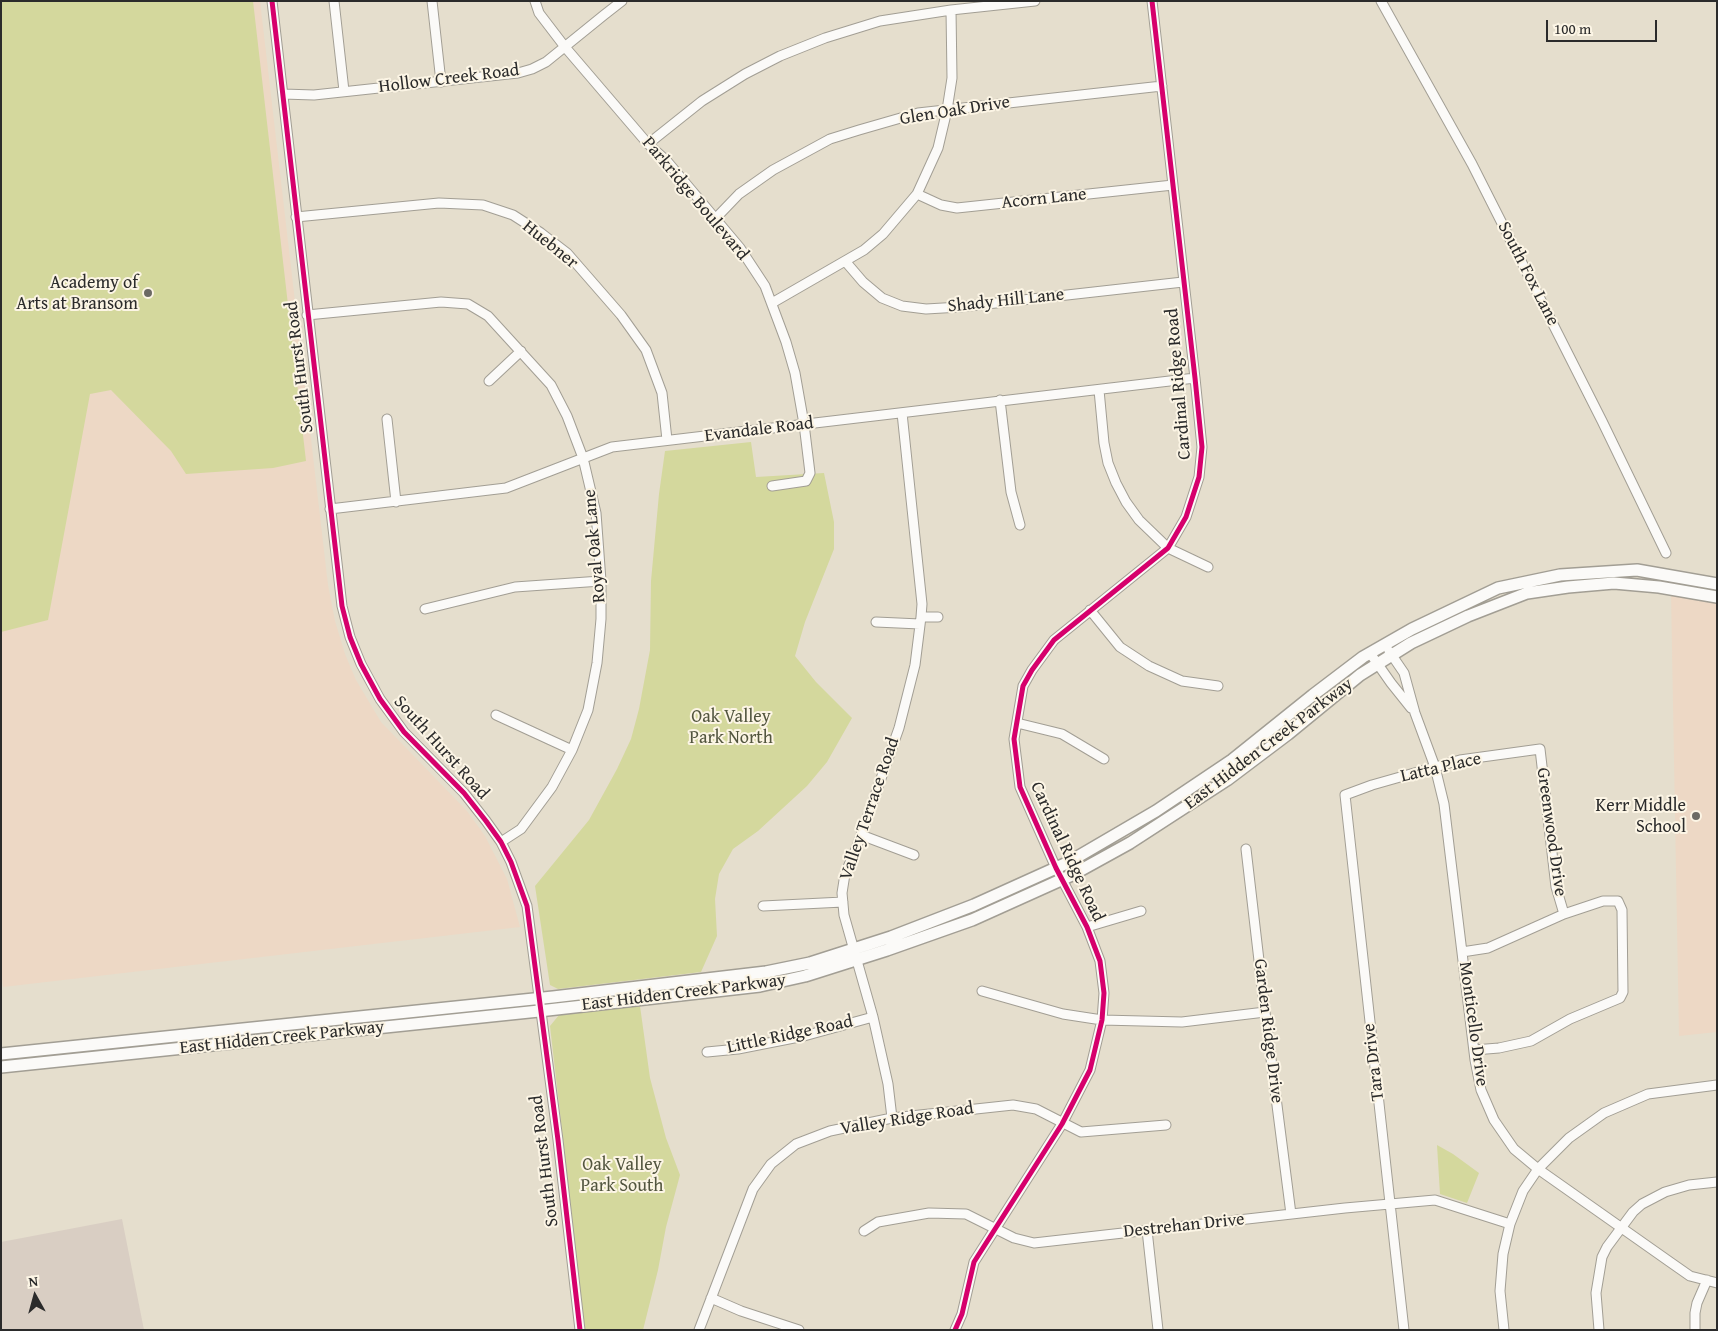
<!DOCTYPE html>
<style>
body{margin:0}
#map{position:relative;width:1718px;height:1331px;overflow:hidden;background:#e5decd;font-family:"Gentium Book Plus",serif}
canvas{display:block}
.frame{position:absolute;inset:0;border:2px solid #2b2b2b;pointer-events:none}
.north{position:absolute;left:10px;top:1271px;width:50px;height:50px;-webkit-text-stroke:4px #fcf5e5;paint-order:stroke;rotate:353deg;font-size:14px;font-weight:700;line-height:20px;text-align:center;color:#2b2b2b}
.north::after{content:'';display:block;margin:auto;width:18px;height:22px;background:#2b2b2b;clip-path:polygon(50% 0,100% 100%,50% 72%,0 100%)}
.scale{position:absolute;left:1546px;top:20px;width:111px;height:22px;box-sizing:border-box;border:2px solid #2b2b2b;border-top:0;padding-left:6px;font-size:15px;line-height:18px;white-space:nowrap;color:#2b2b2b;-webkit-text-stroke:4px #fcf5e5;paint-order:stroke}
</style>
<div id="map">
<canvas width="1718" height="1331"></canvas>
<div class="frame"></div>
<div class="north">N</div>
<div class="scale">100 m</div>
</div>
<script>
const g = document.querySelector('canvas').getContext('2d');
g.lineJoin = 'round';
function fill(path, color) { g.fillStyle = color; g.fill(path, 'evenodd'); }
const toPath = rows => new Path2D(rows.map(r => 'M' + r).join(''));
function stroke(path, color, width, dash) { g.strokeStyle = color; g.lineWidth = width; g.lineCap = dash ? 'butt' : 'round'; g.setLineDash(dash || []); g.stroke(path); }
function write(font, color, halo, rows, align = 'center') {
  g.font = font + ' "Gentium Book Plus",serif'; g.lineWidth = 4; g.setLineDash([]); g.textBaseline = 'middle'; g.strokeStyle = halo; g.fillStyle = color; for (const [text, x, y, turn = 0] of rows) {
    g.save(); g.translate(x, y); g.rotate((+turn || 0) * Math.PI / 180); g.textAlign = isNaN(turn) ? turn : align; if (halo) g.strokeText(text, 0, 0); g.fillText(text, 0, 0); g.restore();
  }
}
fill(toPath([
 [1,1,260,1,328,585,335,621,345,654,356,680,381,722,467,811,485,836,507,879,520,927,3,987,1,971],
 [1671,593,1717,601,1717,1032,1679,1036]
]), '#edd8c5');
fill(toPath([
 [122,1219,144,1330,1,1330,1,1242]
]), '#d9cec3');
fill(toPath([
 [1,1,253,1,306,461,273,468,186,474,171,451,111,390,90,394,48,620,1,632],
 [751,442,756,477,824,473,834,522,834,549,805,622,795,656,816,682,852,718,827,762,807,786,758,831,733,849,719,874,715,899,717,936,701,972,558,989,550,985,535,886,589,820,617,769,631,739,639,709,650,650,651,581,659,494,665,451],
 [640,1006,650,1078,666,1138,680,1175,666,1227,658,1270,643,1330,585,1330,550,1026,559,1015],
 [1437,1145,1453,1154,1479,1173,1467,1203,1440,1194]
]), '#d4d89d');
const minor = toPath([
 [272,1,342,606,350,637,361,664,380,699,404,732,464,793,486,821,501,842,511,862,527,906,558,1140,580,1330],
 [334,1,344,91],
 [432,1,441,82],
 [535,1,539,13,565,47,648,144,666,160,740,248,765,286,786,342,795,373,804,424,810,473,806,481,772,486],
 [1381,1,1472,164,1602,421,1666,553],
 [283,94,314,95,518,73,532,69,546,62,604,15,622,1],
 [648,144,702,101,745,74,780,56,825,38,880,21,951,10,1035,1],
 [917,194,941,205,957,208,1173,185],
 [296,217,439,203,483,205,513,215,541,233,567,253,621,315,646,350,662,393,667,440],
 [715,219,739,194,773,170,830,139,859,130,918,113,1162,86],
 [845,261,863,282,882,298,902,306,926,309,960,307,1183,282],
 [772,303,864,250,883,234,917,194,938,148,947,110,952,78,951,10],
 [307,315,441,302,468,304,488,316,551,385,567,416,583,458,596,513,601,581,601,619,597,663,588,710,572,750,552,787,521,829,501,842],
 [489,381,521,351],
 [1099,390,1104,443,1108,463,1116,483,1126,502,1139,520,1168,548,1208,567],
 [1000,400,1011,492,1020,525],
 [387,419,396,502],
 [330,509,506,488,612,447,1195,378],
 [425,609,515,587,601,581],
 [1090,610,1120,647,1149,666,1182,681,1218,686],
 [921,617,938,617],
 [876,622,920,624],
 [1389,651,1404,673,1415,713,1435,767,1444,804,1475,1060,1481,1090,1494,1120,1514,1149,1538,1169,1670,1262,1690,1276,1717,1283],
 [1370,653,1391,683,1411,708],
 [496,715,572,750],
 [1017,723,1062,734,1104,759],
 [861,835,914,855],
 [1246,849,1265,1012,1291,1214],
 [763,906,843,902],
 [1087,927,1141,911],
 [1462,952,1488,948,1564,914,1603,901,1618,901,1622,910,1623,992,1620,998,1570,1019,1531,1041,1499,1048,1474,1050],
 [982,991,1063,1014,1102,1020,1182,1022,1265,1012],
 [707,1052,738,1049,804,1036,873,1017],
 [892,1118,888,1084,873,1017,844,915,842,893,845,874,856,849,899,728,915,665,921,617,922,604,902,413],
 [1147,1230,1158,1330],
 [864,1231,878,1222,929,1213,966,1214,1014,1238,1034,1243,1345,1208,1435,1200,1510,1224],
 [711,1298,741,1311,799,1330],
 [699,1330,753,1189,771,1164,796,1144,830,1131,892,1118,1013,1105,1036,1109,1081,1132,1166,1125],
 [955,1330,962,1314,974,1262,1062,1124,1090,1070,1102,1020,1104,993,1100,961,1087,927,1056,868,1020,787,1014,739,1023,686,1032,670,1054,640,1168,548,1186,517,1199,477,1202,447,1195,378,1152,1],
 [1404,1330,1345,795,1372,785,1460,760,1540,749,1556,887,1564,914],
 [1504,1330,1500,1291,1503,1254,1510,1224,1523,1191,1538,1169,1569,1138,1604,1113,1648,1094,1717,1085],
 [1599,1330,1596,1293,1602,1257,1607,1247,1633,1212,1642,1204,1665,1192,1689,1185,1717,1182],
 [1695,1330,1695,1313,1697,1303,1707,1280]
]);
const major = toPath([
 [1,1054,553,997,766,972,810,963,891,937,974,905,1067,863,1156,811,1232,760,1313,695,1363,657,1412,629,1498,588,1560,575,1637,570,1717,584],
 [1,1067,539,1011,760,986,805,976,887,950,972,920,1072,875,1130,843,1227,780,1288,734,1360,675,1411,643,1468,616,1527,593,1568,587,1614,583,1659,587,1717,597]
]);
stroke(minor, '#a29e94', 11);
stroke(major, '#a29e94', 14);
stroke(minor, '#fbfaf8', 9);
stroke(major, '#fbfaf8', 11);
stroke(toPath([
 [272,1,342,606,350,637,361,664,380,699,404,732,464,793,486,821,501,842,511,862,527,906,558,1140,580,1330],
 [955,1330,962,1314,974,1262,1062,1124,1090,1070,1102,1020,1104,993,1100,961,1087,927,1056,868,1020,787,1014,739,1023,686,1032,670,1054,640,1168,548,1186,517,1199,477,1202,447,1195,378,1152,1]
]), '#d6006c', 5);
for (const [x, y, r, color] of [
 [148,293,5,"#6c6a64"],
 [1696,816,5,"#6c6a64"]
]) { const dot = new Path2D(); dot.arc(x, y, r, 0, 2 * Math.PI); g.fillStyle = color; g.fill(dot); stroke(dot, '#fcf5e5', 2); }
write('18px', '#2b2b2b', '#fcf5e5', [
 ["Hollow Creek Road",449,79,-7],
 ["Glen Oak Drive",955,111,-9],
 ["Parkridge Boulevard",695,199,50],
 ["Acorn Lane",1044,199,-6],
 ["Huebner",550,245,39],
 ["South Fox Lane",1528,274,63],
 ["Shady Hill Lane",1006,301,-6],
 ["South Hurst Road",300,367,-97],
 ["Cardinal Ridge Road",1179,384,-95],
 ["Evandale Road",759,430,-7],
 ["Royal Oak Lane",595,546,-95],
 ["East Hidden Creek Parkway",1269,744,-37],
 ["South Hurst Road",441,748,48],
 ["Latta Place",1441,768,-13],
 ["Valley Terrace Road",870,809,-71],
 ["Greenwood Drive",1551,832,82],
 ["Cardinal Ridge Road",1067,852,65],
 ["East Hidden Creek Parkway",684,993,-7],
 ["Monticello Drive",1473,1024,82],
 ["Garden Ridge Drive",1268,1031,83],
 ["Little Ridge Road",790,1035,-12],
 ["East Hidden Creek Parkway",282,1038,-6],
 ["Tara Drive",1374,1062,-97],
 ["Valley Ridge Road",907,1119,-9],
 ["South Hurst Road",545,1161,-97],
 ["Destrehan Drive",1184,1226,-6]
]);
write('18px', '#2b2b2b', '#fcf5e5', [
 ["Academy of",138,283],
 ["Arts at Bransom",138,304],
 ["Kerr Middle",1686,806],
 ["School",1686,827]
], 'right');
write('18px', '#52553e', '#fcf5e5', [
 ["Oak Valley",731,717],
 ["Park North",731,738],
 ["Oak Valley",622,1165],
 ["Park South",622,1186]
]);
</script>
